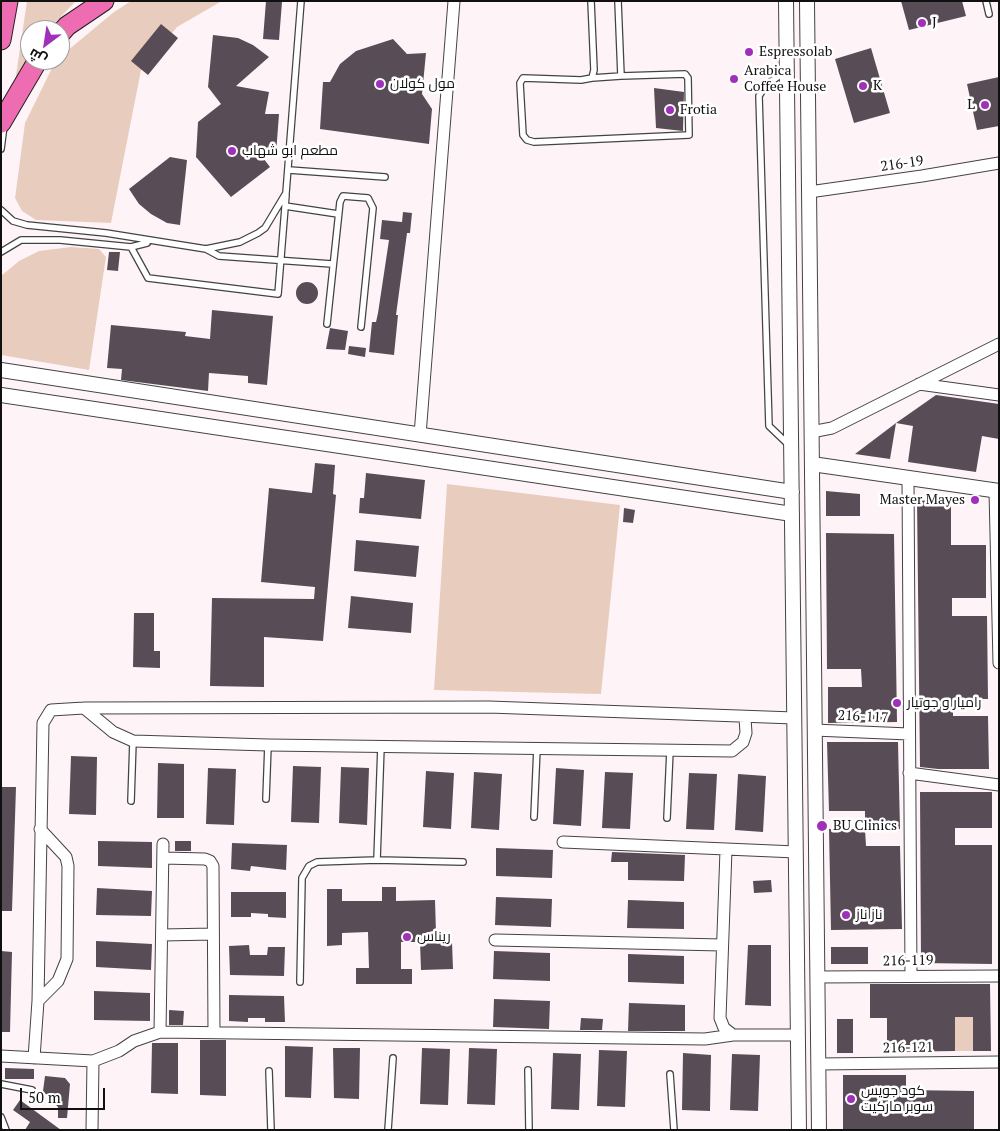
<!DOCTYPE html>
<meta charset="utf-8">
<style>
body{margin:0}
#map{position:relative;width:1000px;height:1131px;overflow:hidden;background:#fef4f8;font-family:"PT Serif",Cairo,serif}
canvas{display:block}
.frame{position:absolute;inset:0;border:2px solid #101010;pointer-events:none}
.north{position:absolute;left:20px;top:20px;width:50px;height:50px;box-sizing:border-box;background:#fff;border:1px solid #9f9f9f;border-radius:50%;rotate:211deg;font-size:14px;font-weight:700;line-height:20px;text-align:center;color:#101010}
.north::after{content:'';display:block;margin:auto;width:18px;height:22px;background:#a030b9;clip-path:polygon(50% 0,100% 100%,50% 72%,0 100%)}
.scale{position:absolute;left:20px;top:1088px;width:85px;height:22px;box-sizing:border-box;border:2px solid #101010;border-top:0;padding-left:6px;font-size:15px;line-height:18px;white-space:nowrap;color:#101010;-webkit-text-stroke:4px #fff;paint-order:stroke}
</style>
<div id="map">
<canvas width="1000" height="1131"></canvas>
<div class="frame"></div>
<div class="north">ش</div>
<div class="scale">50 m</div>
</div>
<script>
const g = document.querySelector('canvas').getContext('2d');
g.lineJoin = 'round';
function fill(path, color) { g.fillStyle = color; g.fill(path, 'evenodd'); }
const toPath = rows => new Path2D(rows.map(r => 'M' + r).join(''));
function stroke(path, color, width, dash) { g.strokeStyle = color; g.lineWidth = width; g.lineCap = dash ? 'butt' : 'round'; g.setLineDash(dash || []); g.stroke(path); }
function write(font, color, halo, rows, align = 'center') {
  g.font = font + ' "PT Serif",Cairo,serif'; g.lineWidth = 5; g.setLineDash([]); g.textBaseline = 'middle'; g.strokeStyle = halo; g.fillStyle = color; for (const [text, x, y, turn = 0] of rows) {
    g.save(); g.translate(x, y); g.rotate((+turn || 0) * Math.PI / 180); g.textAlign = isNaN(turn) ? turn : align; if (halo) g.strokeText(text, 0, 0); g.fillText(text, 0, 0); g.restore();
  }
}
fill(toPath([
 [27,1,76,1,48,30,30,30,30,56,15,82],
 [131,1,222,1,177,27,141,70,111,223,36,220,22,211,15,198,25,123,53,66,67,51,114,12],
 [71,247,99,249,106,257,89,370,1,355,1,276,19,261,39,251],
 [447,484,620,505,601,694,434,690],
 [955,1017,973,1017,973,1051,955,1051]
]), '#e8cdbf');
fill(toPath([
 [266,1,282,2,279,40,263,39],
 [901,1,962,1,966,16,909,30],
 [161,24,178,38,148,75,131,61],
 [213,35,238,38,253,45,269,57,236,86,269,92,265,114,279,114,276,154,260,154,270,167,231,197,196,157,198,122,221,104,208,87],
 [393,39,407,54,426,53,422,94,432,109,429,144,320,129,323,82,330,82,340,64,356,51],
 [871,48,890,113,854,123,835,59],
 [999,77,999,126,977,130,967,84],
 [654,88,684,92,683,131,656,128],
 [170,157,187,160,180,225,167,223,151,214,139,204,129,189],
 [403,212,412,213,410,233,407,233,396,315,398,315,394,355,369,352,372,322,376,322,378,313,389,240,380,239,382,220,402,222],
 [109,252,120,252,118,271,107,270],
 '296 293a11 11 0 1 1 22 0a11 11 0 1 1-22 0Z',
 [212,310,273,316,267,385,248,383,248,376,209,373,208,391,121,380,122,369,107,368,111,325,186,332,185,336,210,339],
 [330,328,348,331,345,350,326,349],
 [349,346,366,348,365,357,348,354],
 [936,395,999,404,999,439,982,436,976,472,908,462,913,426,896,423],
 [896,423,890,459,855,454],
 [315,463,335,465,333,494,336,495,323,641,264,637,264,687,210,686,212,598,314,599,315,587,261,582,269,488,312,493],
 [366,473,425,480,421,519,359,513,360,498,364,498],
 [826,491,860,494,860,516,826,516],
 [917,499,951,505,951,545,986,545,986,598,952,598,952,616,987,616,988,699,953,699,953,716,988,716,989,769,938,769,920,767],
 [624,508,635,510,633,523,623,522],
 [826,533,894,534,897,722,828,723,828,687,862,687,861,669,827,669],
 [356,540,419,546,416,577,354,571],
 [351,596,413,603,411,633,348,628],
 [134,613,154,613,154,651,160,651,160,668,133,667],
 [827,742,898,742,900,829,865,829,865,811,829,811],
 [71,756,97,757,96,815,69,814],
 [158,763,184,764,184,818,157,818],
 [293,766,321,767,319,823,291,822],
 [341,767,369,768,367,825,339,823],
 [208,768,236,769,234,825,206,824],
 [556,768,584,770,581,826,553,824],
 [426,771,454,773,451,829,423,827],
 [474,772,502,774,499,830,471,828],
 [605,772,633,773,630,829,602,828],
 [689,773,717,774,714,830,686,829],
 [738,774,766,776,763,832,735,830],
 [1,787,16,787,12,911,1,911],
 [920,792,992,792,992,828,955,828,955,845,992,845,992,964,921,963],
 [829,829,865,829,866,846,900,846,902,929,831,930],
 [98,841,152,842,152,868,98,866],
 [175,841,191,841,191,851,175,851],
 [232,843,287,845,286,870,251,866,250,871,231,869],
 [496,848,553,850,552,878,496,876],
 [612,852,685,855,684,881,628,880,628,862,611,862],
 [771,880,772,892,754,893,753,881],
 [382,887,396,887,396,901,435,900,436,933,445,933,445,942,452,942,453,969,421,970,420,942,401,942,401,969,412,969,412,984,356,984,356,968,369,968,368,932,342,933,342,945,327,946,327,889,342,889,342,901,382,901],
 [97,888,152,891,151,916,96,915],
 [231,892,286,892,286,918,268,917,268,914,251,913,251,917,231,917],
 [496,897,552,899,551,927,495,925],
 [628,900,684,902,684,929,627,928],
 [96,941,152,944,151,970,96,967],
 [249,945,250,955,267,955,268,947,285,947,284,976,230,975,229,946],
 [748,945,771,945,771,1006,745,1005],
 [831,947,868,947,868,964,831,964],
 [1,951,12,952,10,1032,1,1032],
 [494,951,550,953,550,981,493,979],
 [628,954,684,956,684,984,628,982],
 [870,984,990,984,991,1051,973,1051,973,1017,955,1017,955,1051,887,1052,887,1018,870,1018],
 [94,991,150,993,150,1021,94,1020],
 [229,995,284,996,285,1022,265,1022,265,1018,248,1018,248,1022,229,1021],
 [494,999,550,1001,549,1029,493,1027],
 [629,1003,685,1005,685,1031,628,1031],
 [169,1010,184,1011,183,1025,169,1025],
 [581,1018,603,1019,602,1030,580,1030],
 [837,1019,853,1019,853,1053,837,1053],
 [200,1040,226,1040,226,1096,200,1095],
 [152,1043,178,1043,178,1094,151,1093],
 [285,1046,313,1047,311,1098,285,1097],
 [333,1048,360,1048,359,1099,334,1098],
 [422,1048,450,1049,448,1105,420,1104],
 [469,1048,497,1049,495,1105,467,1104],
 [599,1050,627,1051,625,1107,597,1106],
 [553,1053,581,1054,579,1110,551,1109],
 [683,1053,711,1055,710,1111,682,1110],
 [732,1054,760,1055,758,1111,730,1110],
 [5,1068,34,1069,34,1079,5,1079],
 [843,1075,906,1075,906,1090,974,1091,974,1130,843,1130],
 [45,1076,65,1078,70,1084,67,1118,58,1118,58,1107,43,1091],
 [20,1100,61,1130,25,1130,30,1122,13,1110]
]), '#584d56');
const service = toPath([
 [591,1,594,70,592,78,581,80,523,78,520,83,523,135,527,140,534,142,689,135,688,78,685,74,621,76,618,1],
 [986,1,989,14],
 [786,75,779,76,766,85,759,96,769,426,790,446],
 [592,78,621,76],
 [1,149,4,126],
 [289,170,385,177],
 [285,206,338,214],
 [1,210,13,221,27,225,106,233,206,249,240,242,258,233,265,228,286,193,301,1],
 [131,247,148,278,278,294,286,195],
 [206,249,219,256,332,264],
 [1,252,21,240,60,240,131,247,147,243],
 [327,324,340,202,343,196,368,198,373,208,361,327],
 [266,799,268,745],
 [131,801,133,741],
 [534,817,537,748],
 [667,818,670,750],
 [377,860,463,862],
 [300,982,302,878,309,866,317,862,377,860,381,746],
 [528,1070,529,1130],
 [269,1071,271,1130],
 [670,1074,674,1130],
 [1,1084,32,1090],
 [1,1117,6,1130],
 [388,1130,393,1058]
]);
const minor = toPath([
 [809,192,922,176,999,163],
 [919,384,999,395],
 [811,432,832,428,999,344],
 [420,435,454,1],
 [908,478,911,976],
 [995,491,999,663],
 [84,708,113,732,133,741,268,745,732,751,743,742,746,733,745,718],
 [814,730,909,734],
 [909,773,999,785],
 [563,842,796,852],
 [726,850,720,1018,724,1028,733,1035,798,1035],
 [163,858,205,859,210,861,213,866,214,1032],
 [162,935,213,934],
 [495,940,722,945],
 [817,977,999,976],
 [38,1001,58,981,67,959,68,866,66,857,40,829],
 [160,1032,163,844],
 [1,1056,93,1061,119,1051,134,1041,160,1032,705,1039,733,1035],
 [34,1058,38,1001,43,723,51,710,84,708,489,707,794,718],
 [818,1064,999,1062],
 [92,1130,93,1061]
]);
const tertiary = toPath([
 [786,1,799,1130],
 [807,1,819,1130],
 [1,370,792,492],
 [1,395,792,514],
 [812,464,999,491]
]);
const trunk = toPath([
 [60,34,67,26,104,1],
 [1,40,8,1],
 [1,123,38,60]
]);
stroke(service, '#434343', 8);
stroke(minor, '#434343', 13);
stroke(tertiary, '#434343', 16);
stroke(trunk, '#212121', 21);
stroke(service, '#fff', 5.5);
stroke(minor, '#fff', 11);
stroke(tertiary, '#fff', 14);
stroke(trunk, '#ee6cb1', 19);
for (const [x, y, r, color] of [
 [922,23,5,"#a030b9"],
 [749,52,5,"#a030b9"],
 [734,79,5,"#a030b9"],
 [380,84,5,"#a030b9"],
 [863,86,5,"#a030b9"],
 [985,105,5,"#a030b9"],
 [670,110,5,"#a030b9"],
 [232,151,5,"#a030b9"],
 [975,500,5,"#a030b9"],
 [897,703,5,"#a030b9"],
 [822,826,6,"#a030b9"],
 [846,915,5,"#a030b9"],
 [407,937,5,"#a030b9"],
 [851,1099,5,"#a030b9"]
]) { const dot = new Path2D(); dot.arc(x, y, r, 0, 2 * Math.PI); g.fillStyle = color; g.fill(dot); stroke(dot, '#fff', 2); }
write('14px', '#101010', '#fff', [
 ["J",932,23],
 ["Espressolab",759,52],
 ["Arabica",744,71],
 ["Coffee House",744,87],
 ["مول كولان",390,84],
 ["K",873,86],
 ["L",975,105,"right"],
 ["Frotia",680,110],
 ["مطعم ابو شهاب",242,151],
 ["Master Mayes",965,500,"right"],
 ["رامیار و جوتیار",907,703],
 ["BU Clinics",833,826],
 ["ناز ناز",856,915],
 ["ريناس",417,937],
 ["كود جويس",861,1091],
 ["سوبر ماركيت",861,1107]
], 'left');
write('14px', '#101010', '#fff', [
 ["216-19",902,164,-8],
 ["216-117",863,717,3],
 ["216-119",908,961,-1],
 ["216-121",908,1048,-1]
]);
</script>
